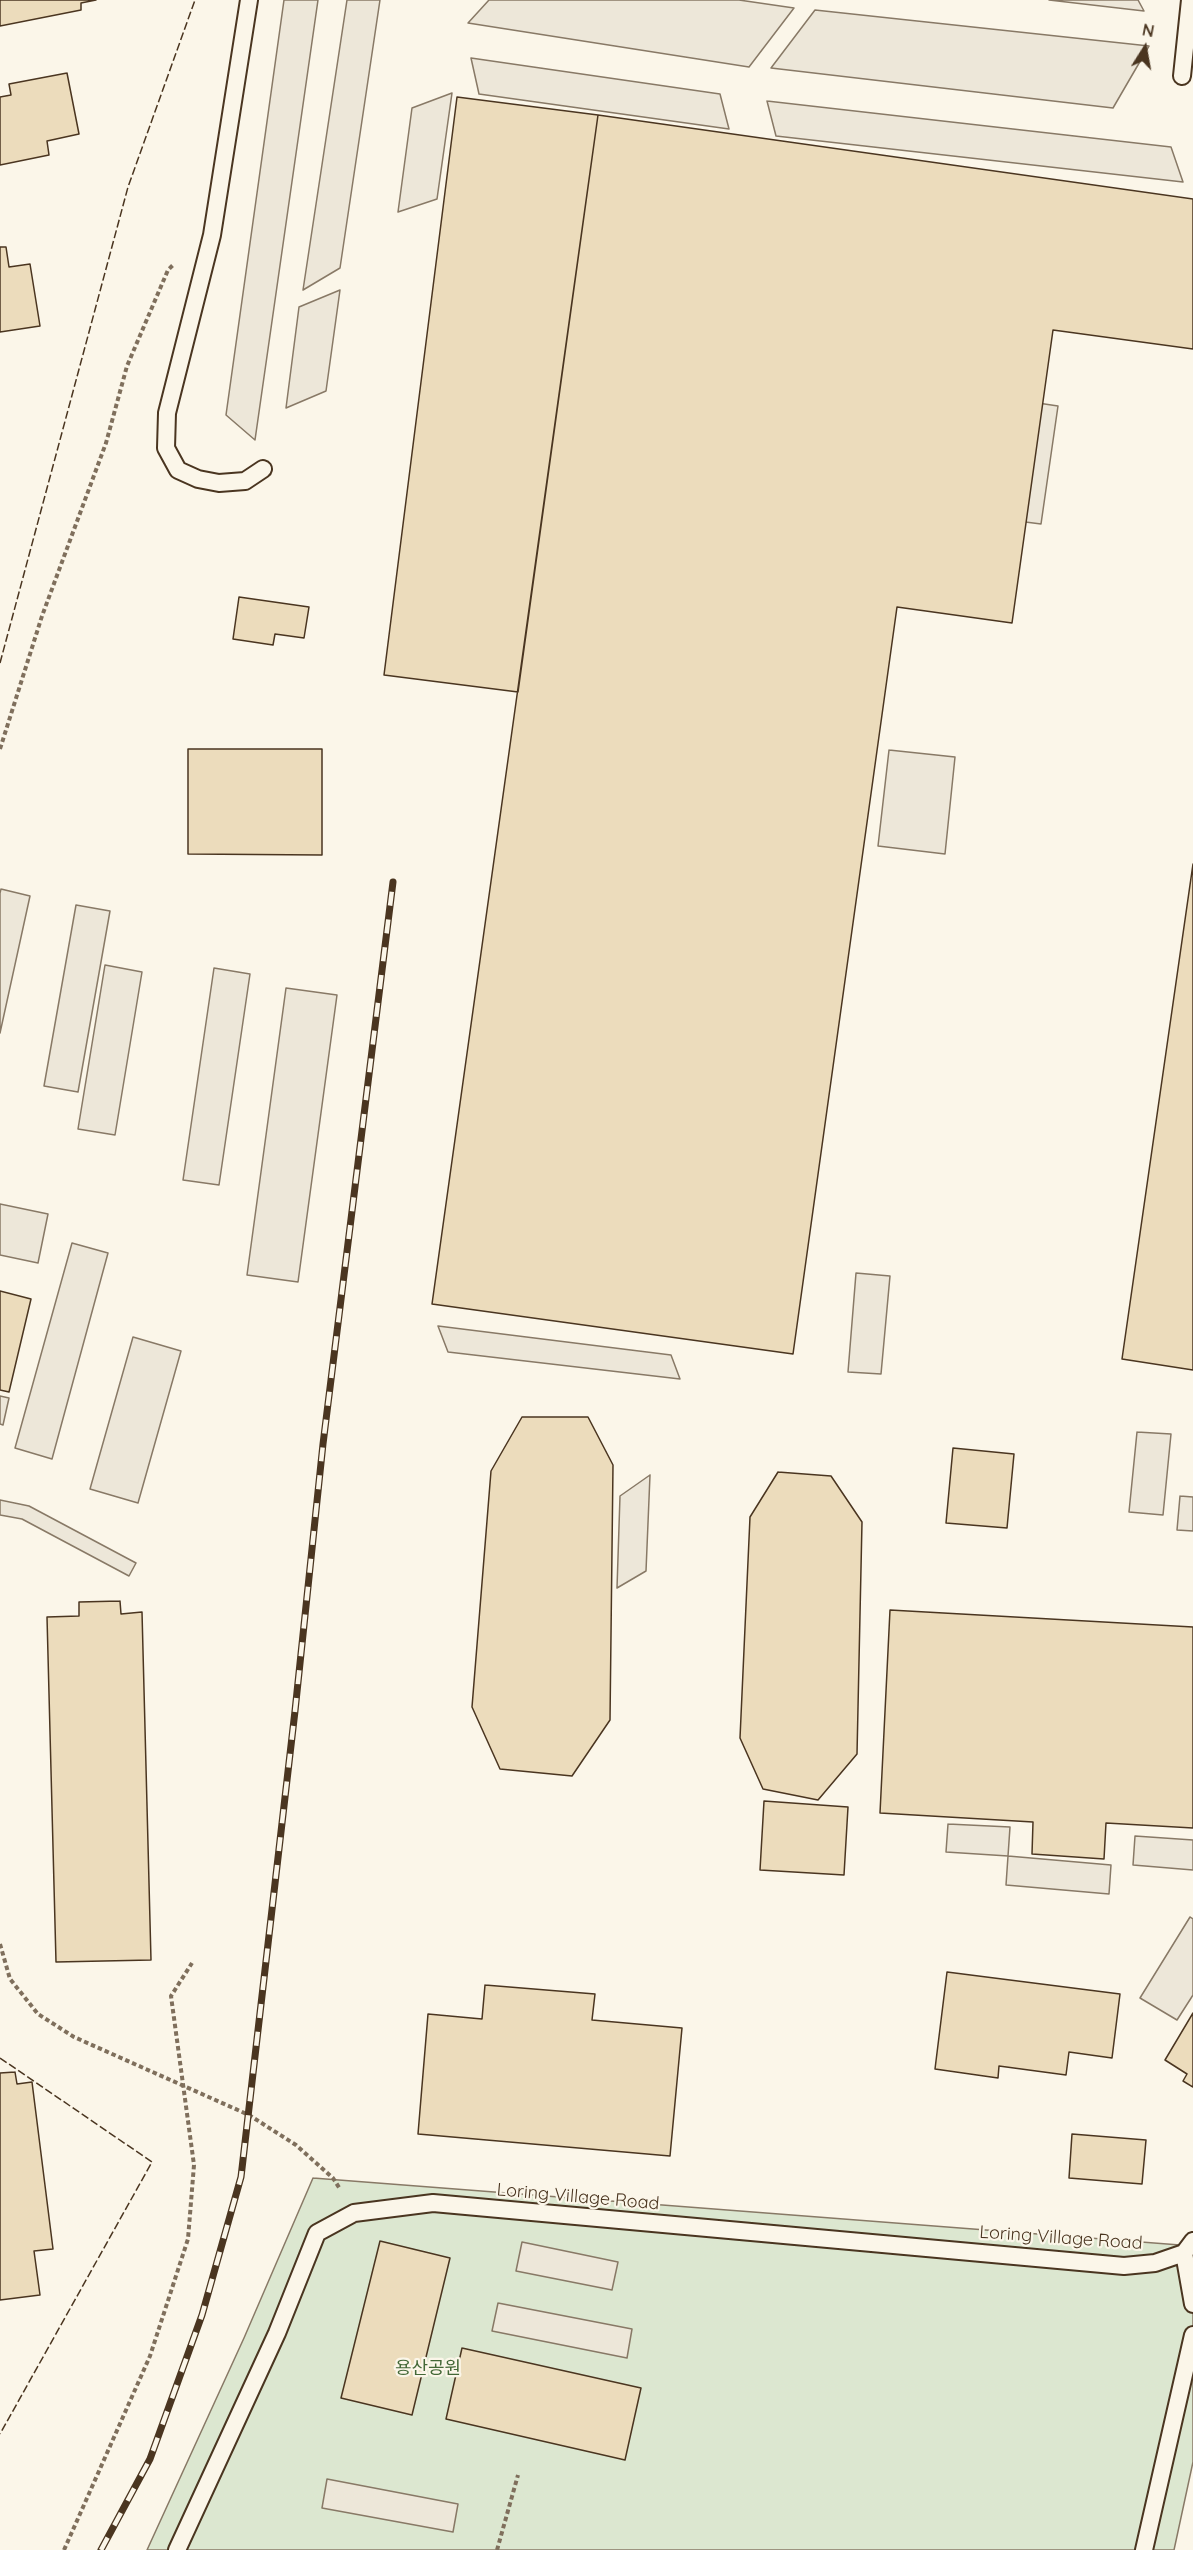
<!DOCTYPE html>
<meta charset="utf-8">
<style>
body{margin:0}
#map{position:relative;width:1193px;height:2550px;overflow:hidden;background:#fbf6e9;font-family:Quicksand,sans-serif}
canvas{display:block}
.north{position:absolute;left:1115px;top:18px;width:60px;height:60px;-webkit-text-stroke:4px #fbf6e9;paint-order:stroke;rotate:11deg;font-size:16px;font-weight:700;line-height:24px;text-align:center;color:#4a3520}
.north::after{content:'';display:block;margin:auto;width:21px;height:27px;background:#4a3520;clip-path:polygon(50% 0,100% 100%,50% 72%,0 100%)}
</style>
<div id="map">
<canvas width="1193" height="2550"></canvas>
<div class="north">N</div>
</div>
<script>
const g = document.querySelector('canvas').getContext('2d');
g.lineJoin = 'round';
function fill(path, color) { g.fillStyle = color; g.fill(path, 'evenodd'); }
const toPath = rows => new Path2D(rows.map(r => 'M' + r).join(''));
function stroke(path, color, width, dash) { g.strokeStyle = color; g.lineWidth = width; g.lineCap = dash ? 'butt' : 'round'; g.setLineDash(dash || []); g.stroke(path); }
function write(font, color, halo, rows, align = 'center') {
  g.font = font + ' Quicksand,"Noto Sans KR",sans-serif'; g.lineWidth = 4.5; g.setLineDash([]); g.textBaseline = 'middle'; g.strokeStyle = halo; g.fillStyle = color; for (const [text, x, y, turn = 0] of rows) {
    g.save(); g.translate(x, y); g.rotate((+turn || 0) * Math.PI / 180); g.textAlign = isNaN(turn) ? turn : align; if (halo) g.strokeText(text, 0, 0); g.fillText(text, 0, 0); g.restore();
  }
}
const green = toPath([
 [313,2178,1193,2246,1193,2462,1174,2550,147,2550,244,2338,313,2178]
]);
fill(green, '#dce7d0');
stroke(green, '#887966', 1.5);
const parking = toPath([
 [284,0,318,0,255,440,226,415,284,0],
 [347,0,380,0,340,268,303,290,347,0],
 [489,0,739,0,794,8,749,67,468,23,489,0],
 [1049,0,1138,0,1144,11,1049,0],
 [815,10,1149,46,1113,108,771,68,815,10],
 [471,58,720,94,729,129,479,94,471,58],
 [452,93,437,199,398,212,412,108,452,93],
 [767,101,1171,147,1183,182,776,136,767,101],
 [340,290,326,391,286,408,299,307,340,290],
 [1018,400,1058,406,1041,524,1002,519,1018,400],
 [889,750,955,757,945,854,878,846,889,750],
 [1,889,30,896,0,1033,0,893,1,889],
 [76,905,110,911,78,1092,44,1086,76,905],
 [105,965,142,972,115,1135,78,1129,105,965],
 [214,968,250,974,219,1185,183,1180,214,968],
 [286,988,337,995,298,1282,247,1275,286,988],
 [0,1204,48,1214,38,1263,0,1255,0,1204],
 [72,1243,108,1253,52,1459,15,1448,72,1243],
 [856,1273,890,1276,881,1374,848,1372,856,1273],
 [438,1326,671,1355,680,1379,448,1352,438,1326],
 [133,1337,181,1351,138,1503,90,1489,133,1337],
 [0,1396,9,1398,3,1425,0,1424,0,1396],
 [1137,1432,1171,1434,1163,1515,1129,1512,1137,1432],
 [650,1475,646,1571,617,1588,620,1496,650,1475],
 [1180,1496,1193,1497,1193,1531,1177,1530,1180,1496],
 [0,1500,29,1506,136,1563,129,1576,22,1519,0,1515,0,1500],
 [948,1824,1010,1827,1008,1856,1111,1865,1109,1894,1006,1885,1008,1856,946,1852,948,1824],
 [1135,1836,1193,1840,1193,1870,1133,1865,1135,1836],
 [1190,1917,1193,1919,1193,1995,1177,2020,1140,1998,1190,1917],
 [522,2242,618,2262,612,2290,516,2271,522,2242],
 [498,2303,632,2329,627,2358,492,2331,498,2303],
 [327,2479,458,2504,453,2532,322,2508,327,2479]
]);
fill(parking, '#ede7d9');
stroke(parking, '#887966', 1.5);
const building = toPath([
 [0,0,96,0,81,3,81,10,0,26,0,0],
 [67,73,79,134,47,141,49,155,0,165,0,97,11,95,9,84,67,73],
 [457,97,598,115,518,692,384,675,457,97],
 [598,115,1193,199,1193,349,1053,330,1012,623,897,607,793,1354,432,1304,598,115],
 [0,247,6,247,9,267,30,264,40,326,0,332,0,247],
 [239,597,309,607,304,638,275,634,273,645,233,639,239,597],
 [188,749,322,749,322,855,188,854,188,749],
 [1193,864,1193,1370,1122,1359,1193,864],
 [0,1291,31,1299,9,1392,0,1390,0,1291],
 [522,1417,588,1417,613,1465,610,1720,572,1776,500,1769,472,1707,491,1471,522,1417],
 [953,1448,1014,1454,1007,1528,946,1523,953,1448],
 [778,1472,831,1476,862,1522,857,1754,818,1800,763,1789,740,1738,750,1517,778,1472],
 [120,1601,121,1614,142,1612,151,1960,56,1962,47,1617,79,1616,79,1602,120,1601],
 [890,1610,1193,1627,1193,1828,1106,1823,1104,1859,1032,1854,1033,1822,880,1813,890,1610],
 [764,1801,848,1807,844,1875,760,1870,764,1801],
 [947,1972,1120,1994,1112,2058,1069,2052,1066,2075,999,2066,998,2078,935,2069,947,1972],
 [485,1985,595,1994,592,2020,682,2028,670,2156,418,2134,428,2014,482,2019,485,1985],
 [1193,2013,1193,2087,1183,2081,1187,2074,1165,2060,1193,2013],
 [15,2072,17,2084,32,2082,53,2249,34,2251,40,2295,0,2300,0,2073,15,2072],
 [1072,2134,1146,2140,1142,2184,1069,2178,1072,2134],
 [380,2241,450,2258,412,2415,341,2398,380,2241],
 [462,2348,641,2388,625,2460,446,2419,462,2348]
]);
fill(building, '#ecdcbc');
stroke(building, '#4a3520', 1.5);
const service = toPath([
 [249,0,212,235,167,413,166,448,178,470,198,479,219,483,245,481,263,469],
 [1182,76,1190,0],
 [1184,2253,1193,2304],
 [177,2550,277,2333,317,2233,354,2213,433,2203,1124,2266,1155,2263,1184,2253,1193,2241],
 [1144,2550,1193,2335]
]);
stroke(service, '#4a3520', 20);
stroke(toPath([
 [0,749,42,616,106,443,127,366,168,270,174,264],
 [0,1944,10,1979,38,2014,74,2037,249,2115,296,2145,333,2178,340,2189],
 [64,2550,150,2356,188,2239,194,2165,171,1996,192,1963],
 [497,2550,518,2475]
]), '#7f6f5c', 4, [4.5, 3]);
stroke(service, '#fbf6e9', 16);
const rail = toPath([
 [101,2550,150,2459,202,2315,241,2177,295,1711,323,1444,393,882]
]);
stroke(rail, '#4a3520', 7);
stroke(rail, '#fbf6e9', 4.5, [14]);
stroke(toPath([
 [0,663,128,187,195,0],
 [0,2058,152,2162,0,2434]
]), '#4a3520', 1.5, [8, 3]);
write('18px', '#4a3520', '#fbf6e9', [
 ["Loring Village Road",578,2197,5],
 ["Loring Village Road",1061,2238,4]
]);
write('18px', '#436837', '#fbf6e9', [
 ["용산공원",428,2369]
]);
</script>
